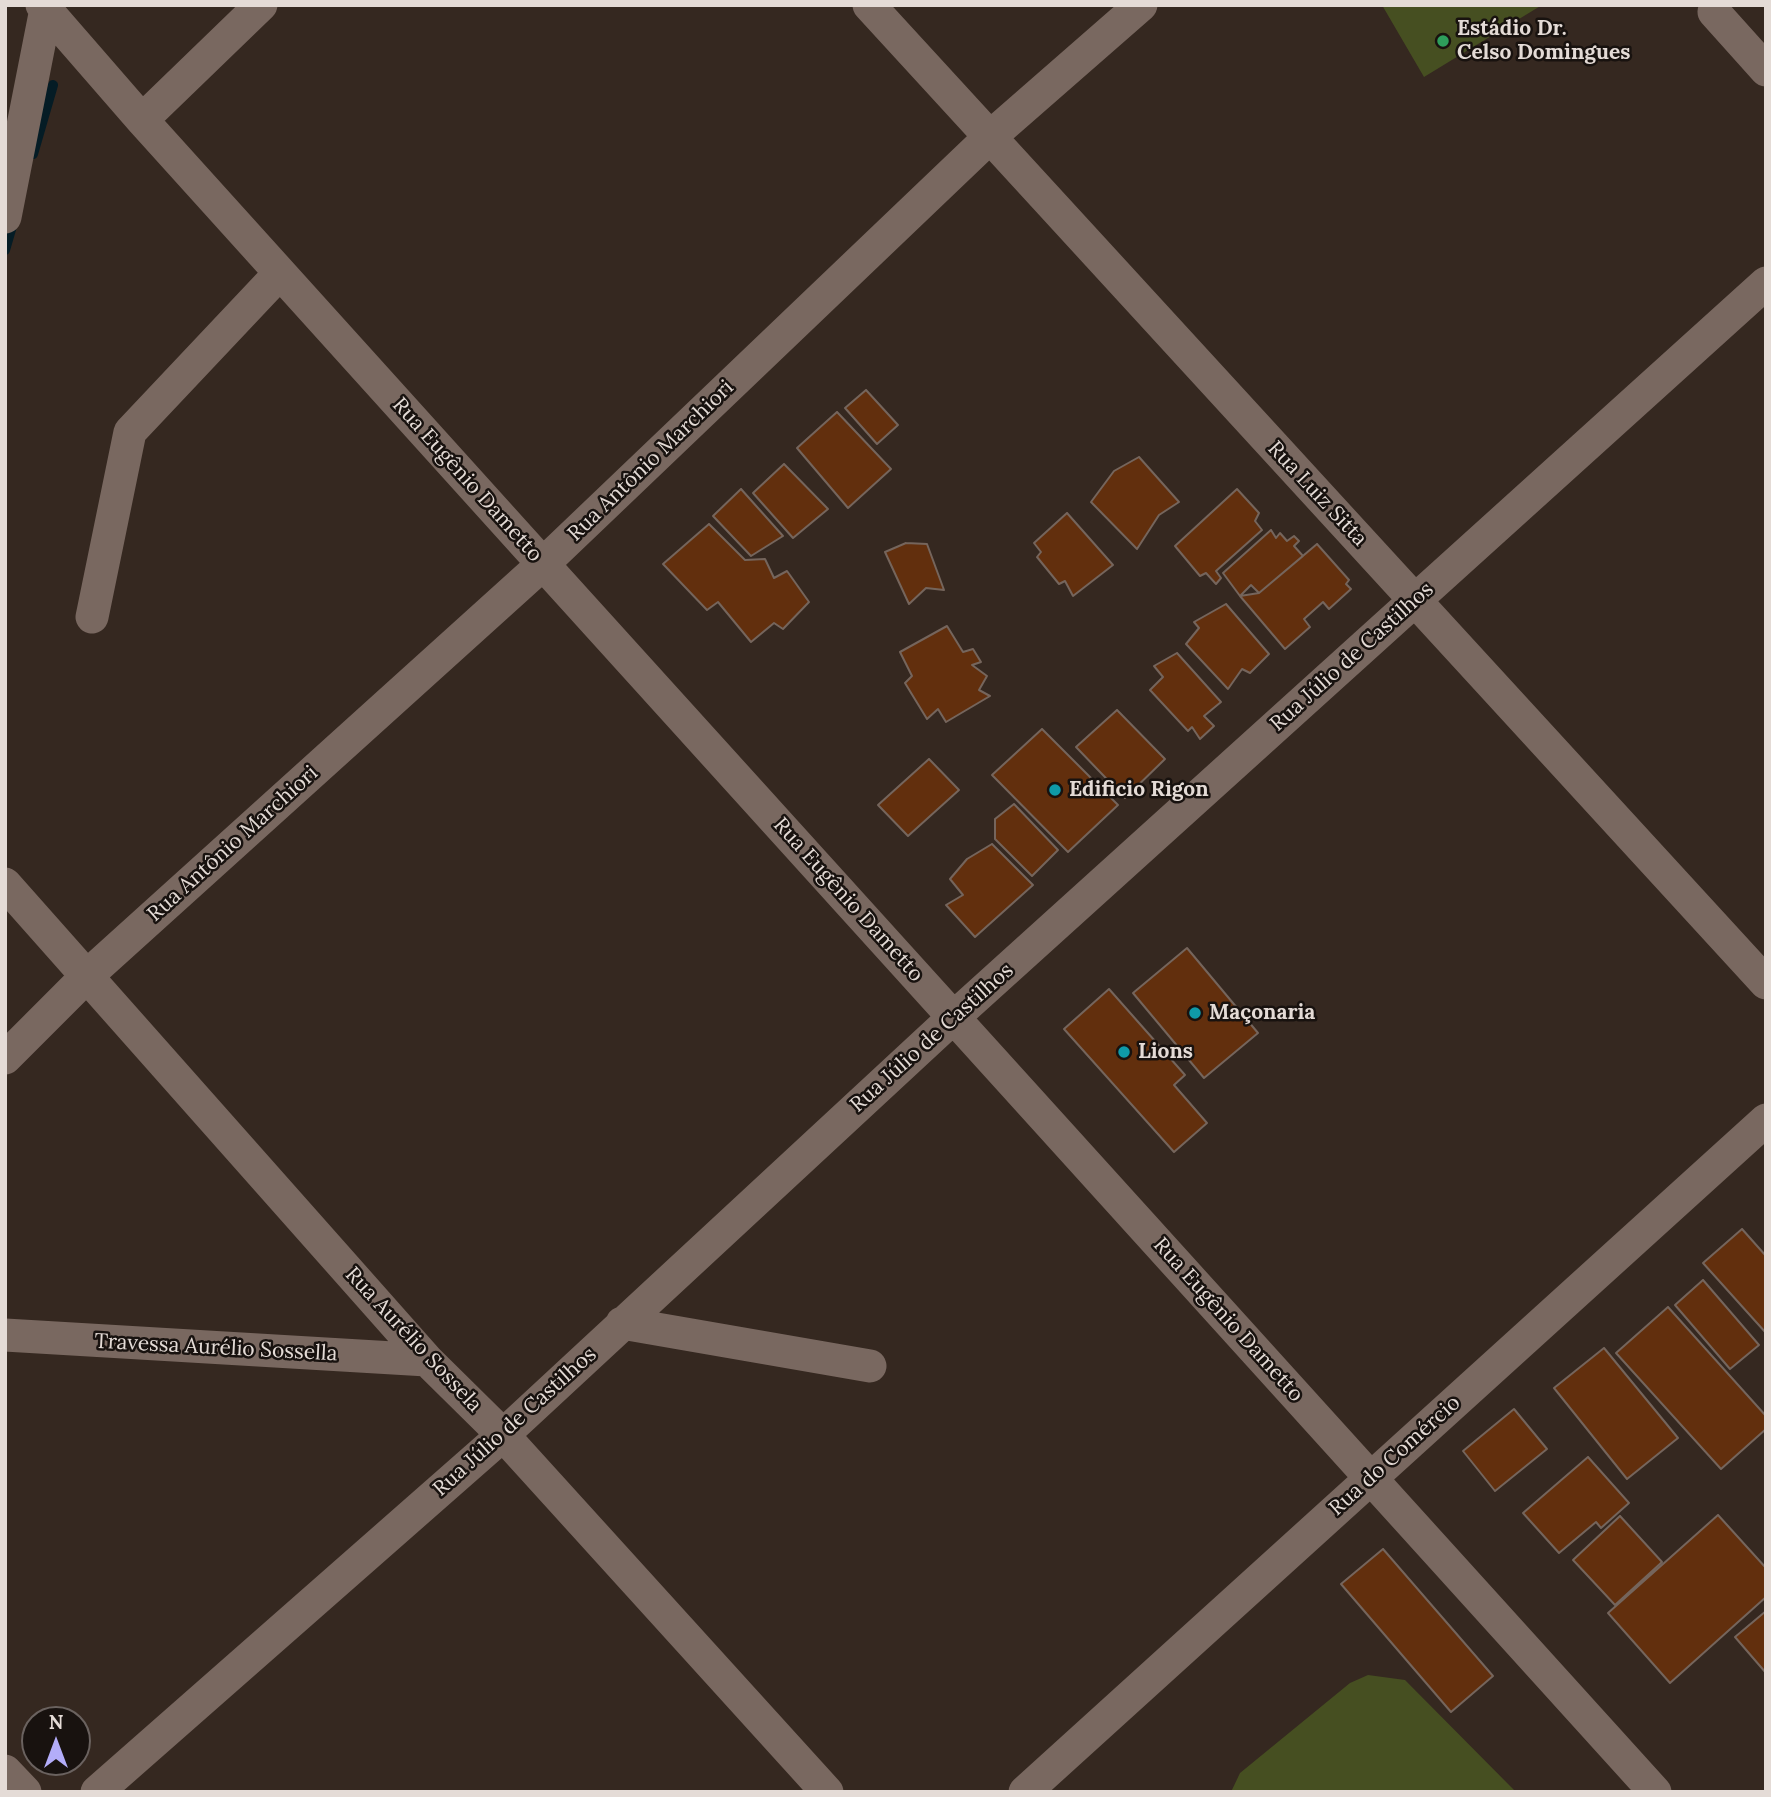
<!DOCTYPE html>
<meta charset="utf-8">
<style>
body{margin:0}
#map{position:relative;width:1771px;height:1797px;overflow:hidden;background:#352820;font-family:Lora,serif}
canvas{display:block}
.frame{position:absolute;inset:0;border:7px solid #e4dbd6;pointer-events:none}
.north{position:absolute;left:21px;top:1706px;width:70px;height:70px;box-sizing:border-box;background:#18120f;border:2px solid #6a625f;border-radius:50%;rotate:0deg;font-size:19px;font-weight:700;line-height:28px;text-align:center;color:#e4dbd6}
.north::after{content:'';display:block;margin:auto;width:24px;height:32px;background:#b3adf9;clip-path:polygon(50% 0,100% 100%,50% 72%,0 100%)}
</style>
<div id="map">
<canvas width="1771" height="1797"></canvas>
<div class="frame"></div>
<div class="north">N</div>
</div>
<script>
const g = document.querySelector('canvas').getContext('2d');
g.lineJoin = 'round';
function fill(path, color) { g.fillStyle = color; g.fill(path, 'evenodd'); }
const toPath = rows => new Path2D(rows.map(r => 'M' + r).join(''));
function stroke(path, color, width, dash) { g.strokeStyle = color; g.lineWidth = width; g.lineCap = dash ? 'butt' : 'round'; g.setLineDash(dash || []); g.stroke(path); }
function write(font, color, halo, rows, align = 'center') {
  g.font = font + ' Lora,serif'; g.lineWidth = 5; g.setLineDash([]); g.textBaseline = 'middle'; g.strokeStyle = halo; g.fillStyle = color; for (const [text, x, y, turn = 0] of rows) {
    g.save(); g.translate(x, y); g.rotate((+turn || 0) * Math.PI / 180); g.textAlign = isNaN(turn) ? turn : align; if (halo) g.strokeText(text, 0, 0); g.fillText(text, 0, 0); g.restore();
  }
}
fill(toPath([
 [1382,5,1542,5,1424,77],
 [1368,1675,1405,1680,1516,1792,1231,1792,1240,1773,1350,1683]
]), '#464f21');
stroke(toPath([
 [33,154,53,85],
 [5,250,14,219]
]), '#051c25', 10);
const building = toPath([
 [866,390,898,425,877,444,845,408,866,390],
 [837,412,891,469,848,508,797,448,837,412],
 [1139,457,1179,502,1159,515,1137,549,1091,502,1114,471,1139,457],
 [784,464,828,509,793,538,753,493,784,464],
 [741,489,783,536,751,556,713,516,741,489],
 [1237,489,1259,513,1255,521,1262,530,1216,571,1221,578,1216,584,1206,573,1200,576,1175,546,1237,489],
 [1067,513,1113,565,1073,596,1065,581,1059,584,1037,557,1041,552,1034,543,1067,513],
 [709,524,745,560,765,559,774,578,787,571,809,602,783,629,774,623,751,642,718,602,707,610,663,564,709,524],
 [1271,530,1276,538,1280,533,1287,541,1294,536,1299,541,1294,546,1303,556,1259,593,1240,596,1223,573,1271,530],
 [906,543,927,544,944,590,926,588,909,604,885,552,906,543],
 [1317,544,1349,580,1346,584,1351,589,1329,609,1323,602,1304,619,1310,627,1285,649,1240,596,1251,585,1259,593,1317,544],
 [1226,604,1269,654,1250,673,1242,669,1228,689,1186,644,1199,628,1194,622,1226,604],
 [947,626,963,652,973,649,981,662,972,665,987,676,979,690,990,696,946,722,938,709,927,719,905,683,912,676,900,652,947,626],
 [1177,653,1221,702,1204,716,1214,726,1200,739,1192,727,1188,731,1150,690,1163,677,1154,666,1177,653],
 [1117,710,1165,759,1125,798,1076,747,1117,710],
 [1042,729,1118,805,1068,852,992,775,1042,729],
 [929,759,959,790,908,836,878,805,929,759],
 [1014,804,1058,850,1032,876,995,839,995,819,1014,804],
 [992,844,1033,885,975,937,946,905,963,895,950,879,967,859,992,844],
 [1187,948,1258,1033,1204,1078,1133,993,1187,948],
 [1109,989,1185,1075,1174,1085,1207,1123,1174,1152,1064,1029,1109,989],
 [1742,1229,1766,1256,1766,1333,1703,1263,1742,1229],
 [1703,1280,1759,1345,1730,1369,1675,1305,1703,1280],
 [1668,1307,1766,1416,1766,1429,1721,1469,1616,1353,1668,1307],
 [1604,1348,1678,1438,1627,1479,1554,1388,1604,1348],
 [1514,1409,1547,1449,1495,1491,1463,1451,1514,1409],
 [1588,1457,1629,1503,1601,1528,1596,1522,1559,1553,1523,1513,1588,1457],
 [1718,1515,1766,1568,1766,1597,1670,1683,1608,1613,1718,1515],
 [1620,1516,1662,1562,1615,1605,1573,1560,1620,1516],
 [1383,1549,1493,1676,1451,1712,1341,1584,1383,1549],
 [1766,1611,1766,1673,1735,1637,1766,1611]
]);
fill(building, '#622f0d');
stroke(building, '#75655c', 2);
stroke(toPath([
 [42,5,142,120,543,564,1655,1792],
 [869,5,1766,983],
 [1714,12,1766,70],
 [142,120,261,5],
 [5,217,46,9],
 [92,617,130,432,280,273],
 [5,884,427,1360,503,1435,827,1792],
 [5,1058,88,975,543,564,990,137,1141,5],
 [622,1323,870,1366],
 [5,1335,427,1360],
 [5,1771,25,1792],
 [97,1792,503,1435,954,1017,1766,283],
 [1025,1792,1766,1120]
]), '#796860', 33);
for (const [x, y, r, color] of [
 [1443,41,7,"#2e9e5b"],
 [1055,790,7,"#0f9aa8"],
 [1195,1013,7,"#0f9aa8"],
 [1124,1052,7,"#0f9aa8"]
]) { const dot = new Path2D(); dot.arc(x, y, r, 0, 2 * Math.PI); g.fillStyle = color; g.fill(dot); stroke(dot, '#18120f', 2.5); }
write('bold 21px', '#e4dbd6', '#18120f', [
 ["Estádio Dr.",1457,29],
 ["Celso Domingues",1457,53],
 ["Edificio Rigon",1069,790],
 ["Maçonaria",1209,1013],
 ["Lions",1138,1052]
], 'left');
write('21px', '#e4dbd6', '#18120f', [
 ["Rua Antônio Marchiori",651,461,-44],
 ["Rua Eugênio Dametto",467,480,48],
 ["Rua Luiz Sitta",1317,494,47],
 ["Rua Júlio de Castilhos",1352,657,-42],
 ["Rua Antônio Marchiori",233,844,-42],
 ["Rua Eugênio Dametto",848,900,48],
 ["Rua Júlio de Castilhos",932,1038,-42],
 ["Rua Eugênio Dametto",1228,1320,48],
 ["Rua Aurélio Sossela",413,1340,47],
 ["Travessa Aurélio Sossella",216,1348,3],
 ["Rua Júlio de Castilhos",515,1422,-42],
 ["Rua do Comércio",1395,1456,-42]
]);
</script>
